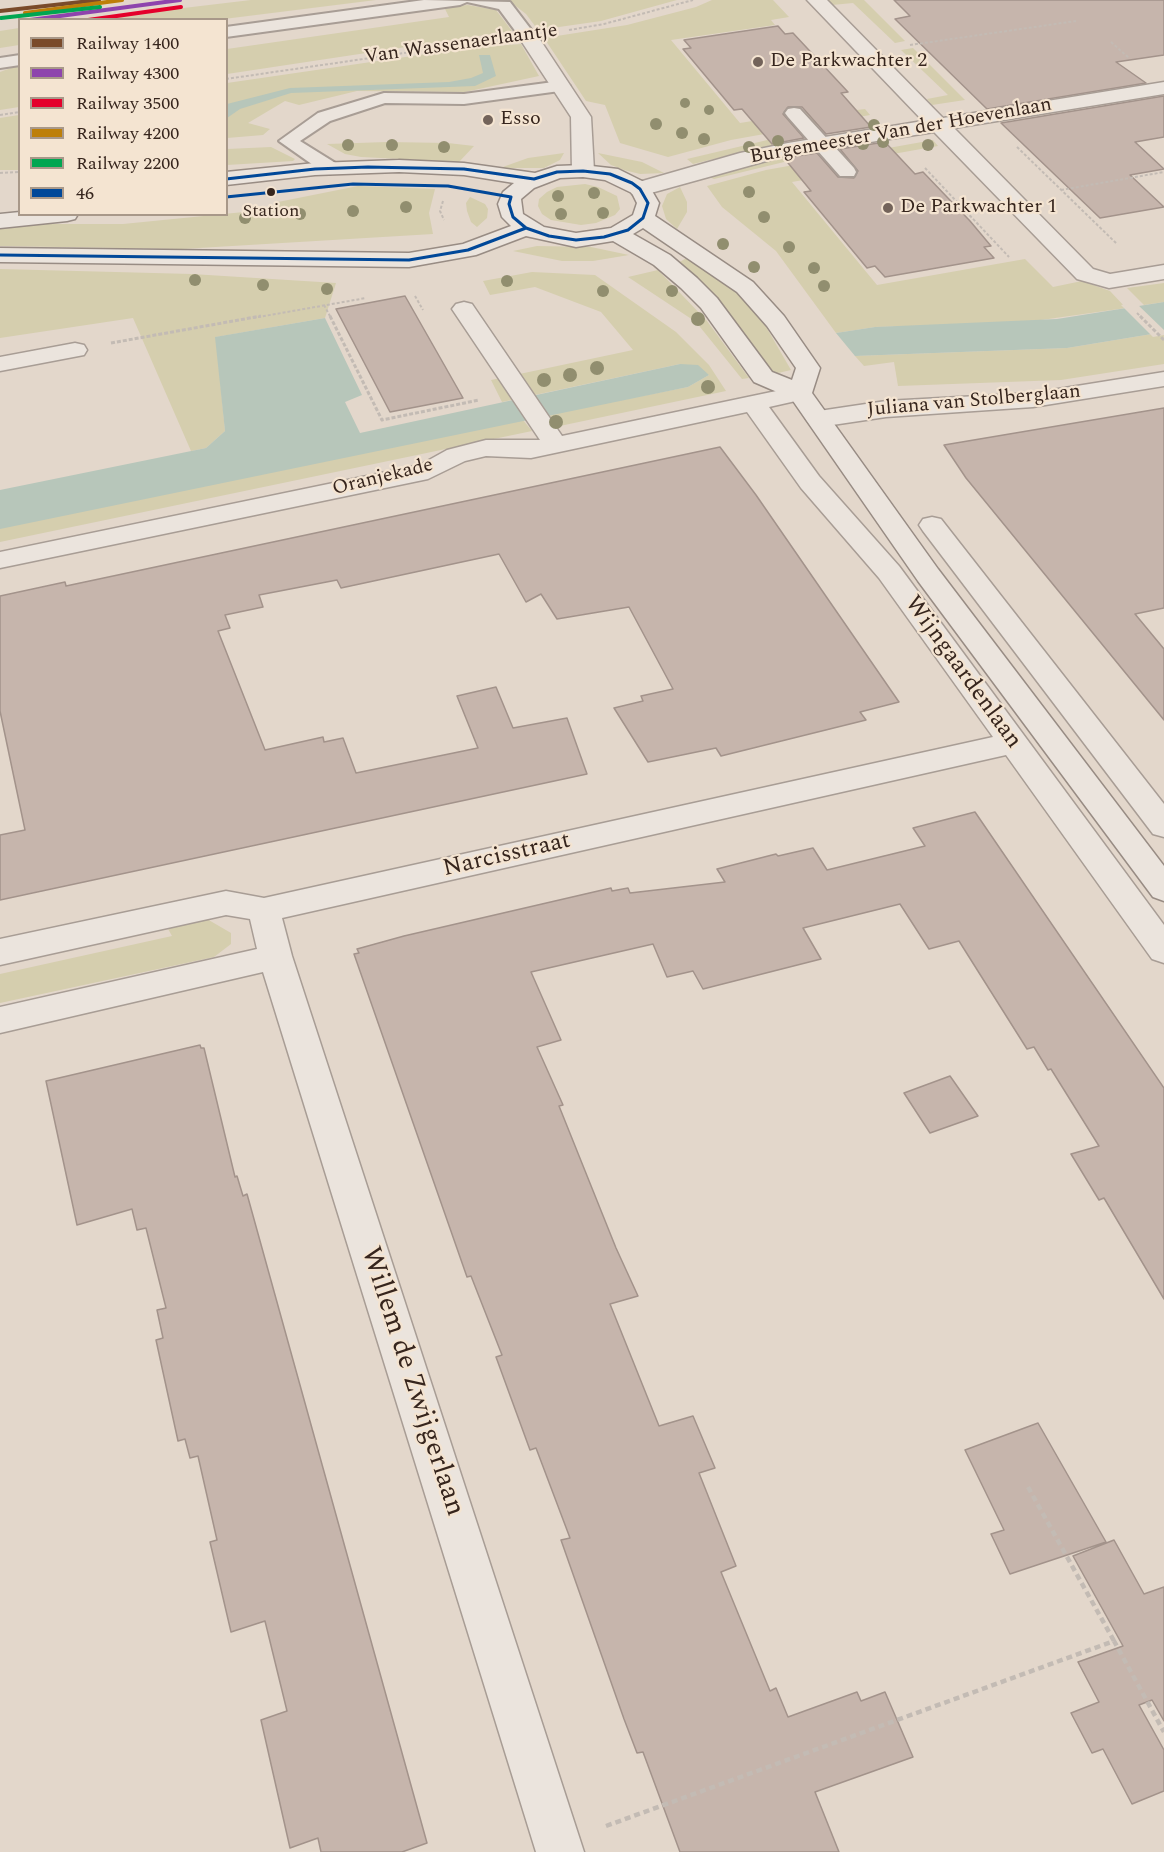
<!DOCTYPE html>
<style>
body{margin:0}
#map{position:relative;width:1164px;height:1852px;overflow:hidden;background:#e3d7cb;font-family:Spectral,serif}
canvas{display:block}
.legend{position:absolute;left:18px;top:18px;width:210px;height:198px;box-sizing:border-box;background:#f4e4d1;border:2px solid #a89889;margin:0;padding:8px 10px;list-style:none;font-size:18px;color:#36251d}
.legend li{display:flex;align-items:center;gap:12px;height:30px}
.legend b{width:30px;border:2px solid #a89889}
</style>
<div id="map">
<canvas width="1164" height="1852"></canvas>
<ul class="legend">
<li><b style="height:8px;background:#7a4b2a"></b>Railway 1400</li>
<li><b style="height:8px;background:#8e44ad"></b>Railway 4300</li>
<li><b style="height:8px;background:#e4002b"></b>Railway 3500</li>
<li><b style="height:8px;background:#bd7f09"></b>Railway 4200</li>
<li><b style="height:8px;background:#00a651"></b>Railway 2200</li>
<li><b style="height:8px;background:#004899"></b>46</li>
</ul>
</div>
<script>
const g = document.querySelector('canvas').getContext('2d');
g.lineJoin = 'round';
function fill(path, color) { g.fillStyle = color; g.fill(path, 'evenodd'); }
const toPath = rows => new Path2D(rows.map(r => 'M' + r).join(''));
function stroke(path, color, width, dash) { g.strokeStyle = color; g.lineWidth = width; g.lineCap = dash ? 'butt' : 'round'; g.setLineDash(dash || []); g.stroke(path); }
function write(font, color, halo, rows, align = 'center') {
  g.font = font + ' Spectral,serif'; g.lineWidth = 4.5; g.setLineDash([]); g.textBaseline = 'middle'; g.strokeStyle = halo; g.fillStyle = color; for (const [text, x, y, turn = 0] of rows) {
    g.save(); g.translate(x, y); g.rotate((+turn || 0) * Math.PI / 180); g.textAlign = isNaN(turn) ? turn : align; if (halo) g.strokeText(text, 0, 0); g.fillText(text, 0, 0); g.restore();
  }
}
fill(toPath([
 [251,0,376,0,224,19,91,19],
 [508,0,677,0,601,21,538,30,526,14],
 [712,0,773,0,789,17,771,20,775,25,671,40,740,123,851,105,857,110,865,109,870,115,731,140,668,157,620,143,605,105,586,101,544,38,627,25,696,7],
 [827,0,864,0,905,41,895,43,853,3,832,5],
 [468,5,496,10,512,31,227,74,227,49,449,17,444,7],
 [19,28,19,45,0,48,0,31],
 [521,44,539,76,465,92,357,91,299,105,285,101,248,123,270,129,263,135,227,138,227,83,467,48],
 [913,48,965,100,932,105,927,99,948,95,901,50],
 [19,65,19,107,0,110,0,72],
 [19,115,19,170,0,170,0,118],
 [797,133,784,142,693,164,687,159],
 [933,140,938,146,893,154,901,163,792,182,877,285,1025,259,1053,287,1082,281,1110,291,1126,308,1020,323,875,327,836,333,776,251,722,207,707,186,766,170],
 [387,142,448,143,474,146,459,162,361,157,345,154,327,144],
 [271,147,295,159,293,161,227,165,227,149],
 [564,153,560,160,544,168,500,168,528,158],
 [598,153,642,162,664,173,640,174,624,170,611,165],
 [795,154,813,155,714,179,707,176],
 [585,184,598,187,617,196,620,209,615,215,596,223,581,225,551,220,542,214,538,206,539,199,547,192,557,187],
 [358,186,435,189,429,213,433,234,182,249,0,246,0,224,123,224,274,209,278,202],
 [680,187,687,202,687,212,677,229,666,219,662,206,667,194],
 [470,197,485,204,488,209,487,218,477,227,471,222,467,211,466,203],
 [537,246,591,247,629,255,593,261,562,261,513,251],
 [690,256,737,293,752,308,765,325,791,370,774,374,711,293,678,263],
 [0,269,192,274,336,283,325,318,216,337,225,431,206,448,191,451,133,318,0,338],
 [658,270,707,321,749,378,742,379,696,322,628,277],
 [532,272,595,275,676,332,709,365,726,391,555,427,545,415,688,387,709,375,680,364,502,402,491,380,633,350,601,312,535,287,490,295,483,281],
 [1164,283,1164,302,1144,305,1127,288],
 [1164,332,1164,364,1061,380,898,386,894,362,864,366,855,356,1067,348],
 [523,420,532,431,0,542,0,527],
 [207,919,231,933,231,944,214,957,0,1003,0,974,172,936,167,927]
]), '#d5ceae');
fill(toPath([
 [479,55,490,55,496,76,475,86,291,93,240,109,227,118,227,104,290,88,449,82,471,78,483,73],
 [1164,302,1164,332,1067,348,855,356,836,333,875,327,1057,319],
 [325,318,362,395,345,402,360,433,680,364,698,365,709,375,688,387,0,529,0,490,206,448,225,431,215,337]
]), '#b7c6ba');
fill(toPath([
 [1136,303,1164,330,1164,335,1153,337,1121,305]
]), '#e3d7cb');
const building = toPath([
 [894,0,1164,0,1164,55,1116,62,1146,83,987,109,895,19,910,16,894,0],
 [778,26,785,34,793,33,848,92,841,93,871,127,826,134,802,107,788,107,783,114,804,138,772,144,742,109,734,110,683,49,691,48,684,40,778,26],
 [1164,96,1164,137,1135,142,1164,169,1130,175,1164,207,1100,218,1001,123,1164,96],
 [885,142,915,174,923,172,970,221,991,246,984,247,994,258,885,277,875,266,867,268,804,192,811,191,784,158,817,153,838,177,854,178,858,171,840,149,885,142],
 [405,296,463,398,390,412,336,309,405,296],
 [1164,408,1164,608,1135,614,1164,649,1164,720,966,478,944,445,1164,408],
 [720,447,756,495,899,702,860,712,866,720,721,756,716,748,648,762,614,708,643,701,641,696,673,689,629,607,557,619,541,594,526,602,499,554,341,588,337,580,259,595,263,607,225,615,230,628,218,631,265,750,323,737,324,742,343,738,356,773,478,748,457,696,496,687,513,728,567,718,587,774,0,900,0,835,25,830,0,711,0,596,65,582,66,586,720,447],
 [975,812,1164,1088,1164,1299,1104,1198,1099,1200,1071,1154,1099,1146,1051,1069,1048,1070,1034,1047,1027,1049,959,941,929,949,900,904,803,928,821,959,703,989,693,971,667,977,653,944,531,972,561,1040,537,1047,563,1105,559,1106,616,1248,638,1296,610,1304,659,1426,693,1416,715,1468,699,1473,736,1566,721,1572,770,1691,776,1688,788,1717,857,1692,861,1701,885,1692,913,1757,815,1792,839,1852,680,1852,643,1752,637,1753,624,1719,561,1540,570,1538,536,1448,530,1450,496,1357,502,1355,471,1276,467,1277,354,954,359,953,357,949,404,936,611,888,612,891,628,888,630,893,725,882,717,869,776,854,778,856,813,848,827,870,925,846,913,828,975,812],
 [200,1045,201,1048,204,1048,235,1177,237,1176,243,1196,247,1194,427,1843,402,1852,321,1852,318,1838,290,1848,261,1720,287,1711,265,1621,231,1632,210,1542,217,1540,198,1456,190,1458,185,1439,178,1441,156,1340,163,1338,157,1310,166,1308,146,1228,137,1230,132,1209,77,1225,46,1081,200,1045],
 [950,1076,978,1116,930,1133,904,1093,950,1076],
 [1038,1423,1106,1542,1010,1574,991,1534,1004,1530,965,1450,1038,1423],
 [1114,1540,1144,1594,1164,1587,1164,1721,1152,1700,1139,1705,1164,1750,1164,1791,1132,1804,1103,1749,1092,1753,1071,1713,1099,1702,1078,1662,1123,1646,1073,1556,1114,1540]
]);
fill(building, '#c6b5ac');
stroke(building, '#a3938b', 1.5);
const lane = toPath([
 [424,0,510,2,536,36,534,40,522,40,499,9,467,2,460,5,226,37,226,27,424,0],
 [20,55,20,65,0,68,0,58,20,55],
 [561,81,570,86,567,90,464,104,385,103,330,121,300,141,337,164,339,168,330,174,323,172,279,141,318,113,384,93,464,94,561,81],
 [794,108,800,109,854,168,856,172,854,176,840,176,788,117,785,113,788,109,794,108]
]);
const street = toPath([
 [807,0,827,0,943,118,1164,82,1164,94,954,128,1093,269,1110,274,1164,265,1164,279,1109,288,1077,279,934,132,788,155,640,196,632,194,629,189,632,184,740,153,788,143,923,121,807,0],
 [528,30,535,32,591,117,594,171,591,176,583,177,575,176,572,171,571,117,518,36,528,30],
 [464,302,472,304,562,436,800,386,809,388,812,393,809,398,769,407,819,476,899,566,1164,925,1164,963,1152,959,1006,755,282,918,292,956,584,1852,536,1852,263,972,0,1033,0,1007,257,949,250,919,226,915,0,965,0,939,226,891,264,898,993,737,879,578,801,488,747,412,531,458,486,456,465,461,428,479,0,568,0,552,420,465,447,450,486,440,540,440,452,309,456,304,464,302],
 [75,343,84,345,87,350,84,355,0,371,0,357,75,343],
 [1164,372,1164,386,1033,407,886,417,819,427,810,424,806,419,810,414,819,411,886,401,1033,393,1164,372],
 [932,517,941,519,1164,804,1164,837,1153,834,923,531,919,525,923,519,932,517]
]);
const secondary = toPath([
 [399,160,464,163,535,173,557,166,583,165,618,169,648,184,659,203,655,216,753,282,784,316,820,368,812,393,938,569,1164,866,1164,901,1153,897,918,581,791,398,754,382,701,308,681,288,654,265,613,241,576,247,526,236,476,255,409,267,0,262,0,248,409,253,463,244,511,226,502,217,498,204,503,192,514,183,464,175,399,172,315,175,226,185,226,172,315,163,399,160],
 [583,177,605,180,632,193,637,203,633,215,611,228,576,233,544,227,523,214,521,199,534,188,560,178,583,177],
 [643,228,737,292,767,326,796,368,792,380,772,372,717,298,697,278,670,255,633,234,643,228],
 [20,212,20,214,78,214,75,219,67,221,0,228,0,214,20,212]
]);
stroke(lane, '#a89d95', 4);
stroke(street, '#a89d95', 3);
stroke(secondary, '#988c84', 3);
stroke(toPath([
 [569,30,604,24,693,0],
 [1111,42,1129,58],
 [910,45,1076,21],
 [226,79,487,41],
 [0,115,20,112],
 [1017,147,1117,244],
 [925,168,1009,257],
 [0,173,20,172],
 [1061,190,1164,172],
 [443,201,440,211,444,220],
 [415,296,423,310],
 [324,305,331,318],
 [1137,313,1142,318],
 [253,318,366,298]
]), '#c3bbb4', 2, [3, 2]);
stroke(toPath([
 [330,316,382,420,479,400],
 [1140,316,1164,340],
 [111,343,261,316]
]), '#c3bbb4', 3, [4, 2]);
stroke(toPath([
 [1028,1487,1114,1641],
 [606,1826,1114,1641,1164,1732]
]), '#c3bbb4', 4.5, [6, 4]);
fill(lane, '#ebe4dd');
fill(street, '#ebe4dd');
fill(secondary, '#ebe4dd');
stroke(toPath([
 [226,179,315,169,368,167,464,169,534,179,557,172,583,171,610,174,632,183,640,189,648,203,643,218,628,230,604,237,576,240,549,236,526,228,513,217,509,204,511,197,448,186,353,184,226,197],
 [0,255,409,260,468,250,526,228]
]), '#004899', 3);
stroke(toPath([
 [0,11,99,0]
]), '#7a4b2a', 4);
stroke(toPath([
 [30,20,180,0]
]), '#8e44ad', 4);
stroke(toPath([
 [88,20,181,7]
]), '#e4002b', 4);
stroke(toPath([
 [25,13,122,0]
]), '#bd7f09', 4);
stroke(toPath([
 [1,18,100,7]
]), '#00a651', 4);
g.fillStyle = '#918e6f';
for (const [x, y, r] of [
 [685,103,5],
 [709,110,5],
 [656,124,6],
 [874,125,6],
 [682,133,6],
 [704,139,6],
 [778,141,6],
 [883,142,6],
 [863,144,6],
 [348,145,6],
 [392,145,6],
 [928,145,6],
 [444,147,6],
 [749,147,6],
 [749,192,6],
 [594,193,6],
 [558,196,6],
 [406,207,6],
 [353,211,6],
 [603,213,6],
 [300,214,6],
 [561,214,6],
 [764,217,6],
 [245,218,6],
 [723,244,6],
 [789,247,6],
 [754,267,6],
 [814,268,6],
 [195,280,6],
 [507,281,6],
 [263,285,6],
 [824,286,6],
 [327,289,6],
 [603,291,6],
 [672,291,6],
 [698,319,7],
 [597,368,7],
 [570,375,7],
 [544,380,7],
 [708,387,7],
 [556,422,7]
]) { g.beginPath(); g.arc(x, y, r, 0, 2 * Math.PI); g.fill(); }
for (const [x, y, r, color] of [
 [758,62,6,"#73635a"],
 [488,120,6,"#73635a"],
 [271,192,5,"#36251d"],
 [888,208,6,"#73635a"]
]) { const dot = new Path2D(); dot.arc(x, y, r, 0, 2 * Math.PI); g.fillStyle = color; g.fill(dot); stroke(dot, '#f4e4d1', 2); }
write('18px', '#36251d', '#f4e4d1', [
 ["Station",271,212]
]);
write('20px', '#36251d', '#f4e4d1', [
 ["Van Wassenaerlaantje",461,45,-8],
 ["Burgemeester Van der Hoevenlaan",901,132,-10],
 ["Juliana van Stolberglaan",974,402,-5],
 ["Oranjekade",383,478,-14]
]);
write('20px', '#36251d', '#f4e4d1', [
 ["De Parkwachter 2",770,62],
 ["Esso",500,120],
 ["De Parkwachter 1",900,208]
], 'left');
write('24px', '#36251d', '#f4e4d1', [
 ["Wijngaardenlaan",962,673,54],
 ["Narcisstraat",507,856,-13]
]);
write('28px', '#36251d', '#f4e4d1', [
 ["Willem de Zwijgerlaan",411,1382,72]
]);
</script>
